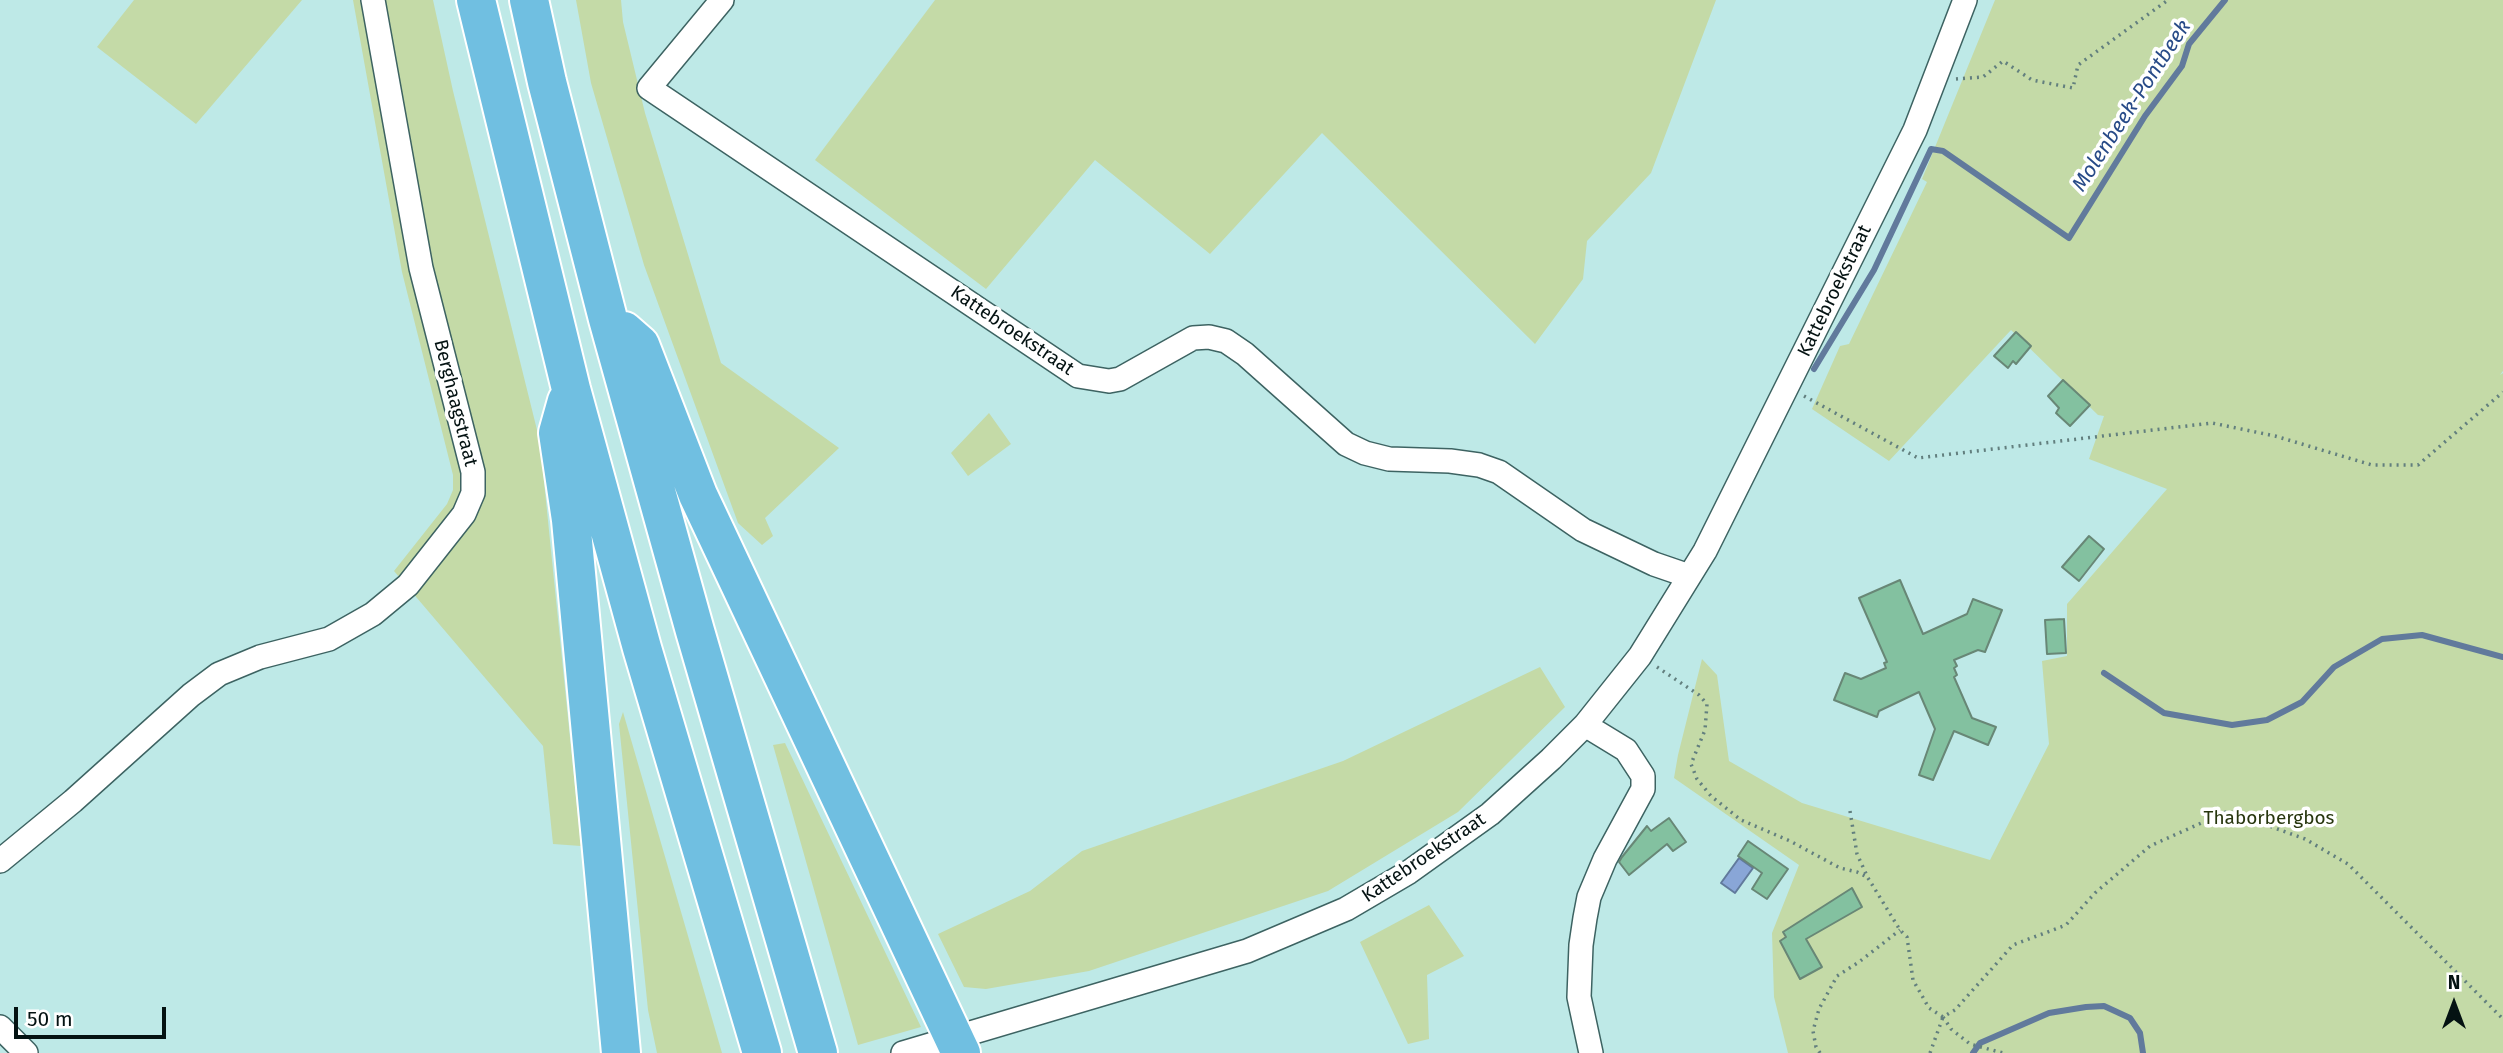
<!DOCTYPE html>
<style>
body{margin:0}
#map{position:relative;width:2503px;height:1053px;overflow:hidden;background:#bee9e7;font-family:"Fira Sans",sans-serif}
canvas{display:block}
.north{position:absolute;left:2419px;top:969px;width:70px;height:70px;-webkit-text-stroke:5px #fff;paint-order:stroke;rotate:0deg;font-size:19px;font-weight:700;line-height:28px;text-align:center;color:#041212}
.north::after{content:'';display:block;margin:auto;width:24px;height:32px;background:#041212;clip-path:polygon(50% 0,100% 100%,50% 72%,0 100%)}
.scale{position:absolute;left:14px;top:1007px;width:152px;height:32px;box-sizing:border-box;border:4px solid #041212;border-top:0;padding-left:9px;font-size:21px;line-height:24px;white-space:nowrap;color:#041212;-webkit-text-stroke:5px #fff;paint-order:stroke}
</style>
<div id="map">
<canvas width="2503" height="1053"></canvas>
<div class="north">N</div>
<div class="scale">50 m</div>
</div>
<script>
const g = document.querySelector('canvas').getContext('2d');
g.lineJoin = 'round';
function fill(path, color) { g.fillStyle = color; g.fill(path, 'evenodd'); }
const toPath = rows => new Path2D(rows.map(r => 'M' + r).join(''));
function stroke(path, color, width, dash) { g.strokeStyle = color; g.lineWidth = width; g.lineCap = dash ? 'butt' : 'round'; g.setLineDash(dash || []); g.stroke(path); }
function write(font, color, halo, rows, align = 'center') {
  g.font = font + ' "Fira Sans",sans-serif'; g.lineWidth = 7; g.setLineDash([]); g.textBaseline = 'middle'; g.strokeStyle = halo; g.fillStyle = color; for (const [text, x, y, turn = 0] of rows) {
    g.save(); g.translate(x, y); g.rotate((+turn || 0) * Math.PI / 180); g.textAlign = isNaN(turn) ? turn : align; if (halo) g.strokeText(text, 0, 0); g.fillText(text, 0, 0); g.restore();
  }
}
fill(toPath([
 [134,0,302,0,196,124,97,47],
 [353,0,433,0,453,91,540,442,581,846,553,844,543,746,394,571,447,504,453,490,453,475,402,272],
 [576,0,621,0,623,22,645,113,721,363,839,448,765,518,773,536,762,545,738,523,644,265,591,83],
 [935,0,1716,0,1651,173,1587,241,1583,279,1535,344,1322,133,1210,254,1095,160,986,289,815,160],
 [1995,0,2503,0,2503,371,2500,375,2503,373,2503,1053,1788,1053,1774,997,1772,933,1799,865,1674,778,1678,755,1702,659,1717,675,1729,761,1802,803,1990,860,2049,744,2042,661,2067,656,2067,604,2167,489,2089,459,2104,416,2098,415,2011,330,1889,461,1812,409,1840,346,1849,344,1927,182,1922,179],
 [989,413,1011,444,968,476,951,453],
 [1540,667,1565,707,1458,812,1328,891,1089,971,986,989,964,987,938,934,1030,891,1082,851,1343,761],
 [623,712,722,1053,657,1053,648,1010,619,724],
 [785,743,921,1027,858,1045,773,745],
 [1429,905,1464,956,1427,975,1429,1039,1408,1044,1360,942]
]), '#c4daa7');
const water = toPath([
 [1739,858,1753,868,1735,893,1721,883,1739,858]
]);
fill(water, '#89a6d7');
stroke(water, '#617a9c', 2);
stroke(toPath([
 [1814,369,1874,270,1931,149,1943,151,2069,238,2145,116,2182,66,2189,44,2225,0],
 [2104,673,2164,713,2232,725,2267,720,2302,702,2334,667,2382,639,2422,635,2503,657],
 [1973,1053,1980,1043,2049,1013,2086,1007,2104,1006,2130,1018,2140,1033,2143,1053]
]), '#617a9c', 6);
const building = toPath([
 [2016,332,2031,346,2016,364,2013,361,2008,368,1994,356,2016,332],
 [2063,380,2090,405,2070,426,2056,413,2059,408,2048,396,2063,380],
 [2089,536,2104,549,2079,581,2062,567,2089,536],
 [1900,580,1923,634,1967,614,1973,599,2002,610,1985,652,1978,650,1954,660,1957,666,1954,668,1957,675,1954,677,1972,718,1996,727,1988,745,1954,731,1933,780,1919,775,1935,729,1919,692,1879,711,1877,717,1834,700,1845,673,1861,679,1886,668,1884,663,1887,662,1859,598,1900,580],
 [2064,619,2066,653,2047,654,2045,620,2064,619],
 [1669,818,1686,842,1673,851,1667,844,1629,875,1619,862,1622,857,1647,826,1651,831,1669,818],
 [1748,841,1788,869,1767,899,1752,889,1762,873,1738,856,1748,841],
 [1852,888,1862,907,1806,939,1822,967,1800,979,1780,941,1786,937,1783,932,1852,888]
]);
fill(building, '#83c1a0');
stroke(building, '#688776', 2);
const minor = toPath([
 [722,0,649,88,1078,376,1109,381,1120,379,1193,338,1209,337,1226,341,1245,354,1346,444,1365,453,1389,459,1450,461,1479,465,1499,472,1583,530,1654,564,1689,576],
 [1585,725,1626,750,1643,776,1643,789,1605,859,1589,897,1585,918,1581,945,1579,997,1591,1053],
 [0,861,73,801,191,695,219,674,260,657,329,639,373,614,408,585,464,514,473,493,473,472,421,268,373,0],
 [0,1027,26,1053],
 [903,1053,1247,951,1346,909,1409,872,1490,814,1551,759,1585,725,1640,656,1705,551,1915,130,1965,0]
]);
const motorway = toPath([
 [476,0,571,389,642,648,762,1053],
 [529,0,547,82,608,319,695,631,818,1053],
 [624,331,640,345,698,495,961,1053],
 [567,401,558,433,571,520,621,1053]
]);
stroke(minor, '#3d6362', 26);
stroke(motorway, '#fff', 42);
stroke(toPath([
 [1956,79,1983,77,2003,61,2032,80,2073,88,2078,65,2168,0],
 [1804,396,1918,458,2212,423,2275,436,2372,465,2418,465,2503,392],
 [1657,667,1699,695,1707,704,1705,730,1691,764,1697,779,1711,796,1741,820,1790,841,1840,868,1857,872,1867,877],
 [1850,811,1857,854,1868,878,1900,930,1907,937,1913,980,1929,1008,1943,1017,1955,1010,2013,945,2066,925,2095,893,2150,846,2228,811,2305,839,2348,864,2503,1019],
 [1943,1017,1951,1029,1970,1044,2003,1053],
 [1820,1053,1816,1047,1813,1031,1819,1009,1837,976,1859,962,1900,930],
 [1930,1053,1943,1017]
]), '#627f7e', 3.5, [2, 5]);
stroke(minor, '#fff', 23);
stroke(motorway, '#70bfe1', 38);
write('19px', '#041212', '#fff', [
 ["Kattebroekstraat",1835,291,-64],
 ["Kattebroekstraat",1012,331,34],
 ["Berghaagstraat",455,403,76],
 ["Kattebroekstraat",1424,858,-34]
]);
write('19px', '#27360e', '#fff', [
 ["Thaborbergbos",2269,819]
]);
write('italic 21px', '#284b88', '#fff', [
 ["Molenbeek-Pontbeek",2132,106,-57]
]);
</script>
